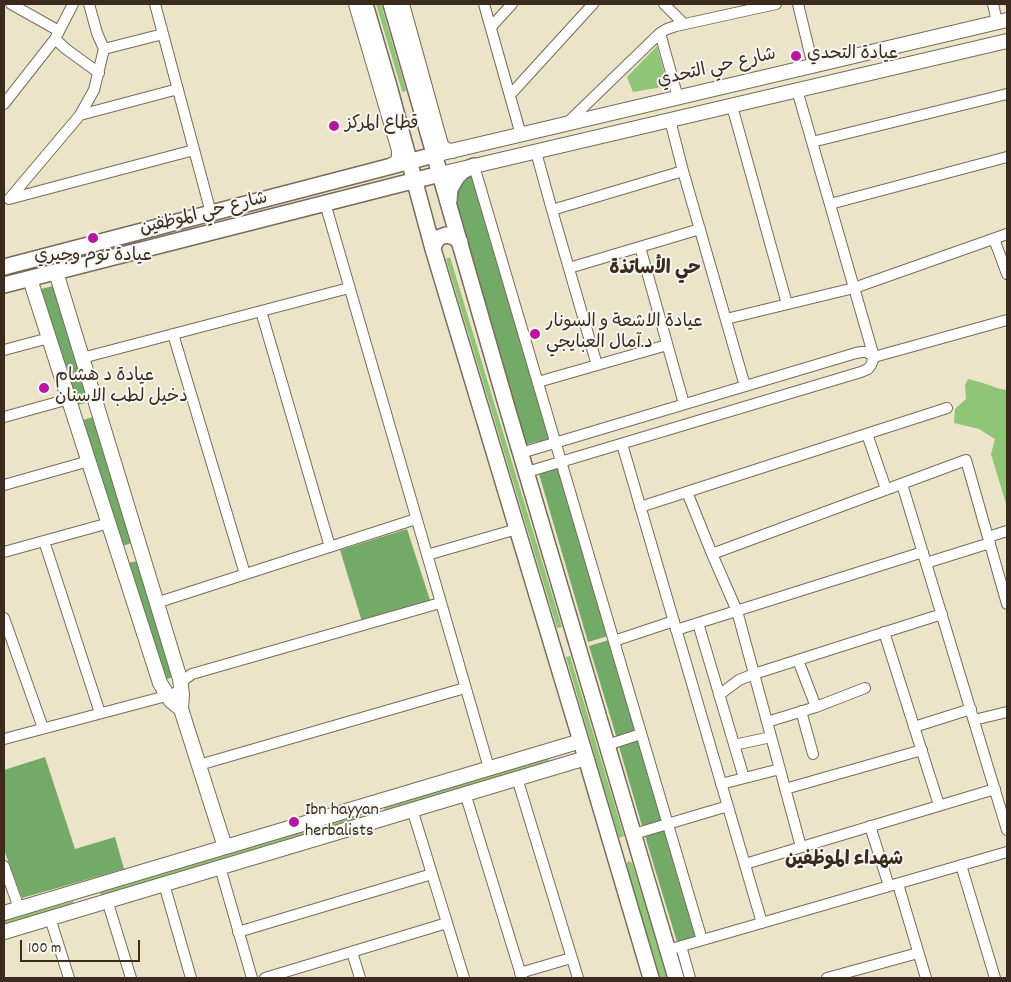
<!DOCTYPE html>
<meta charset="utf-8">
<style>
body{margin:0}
#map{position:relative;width:1011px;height:982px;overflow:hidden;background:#ece4c8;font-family:Dekko,sans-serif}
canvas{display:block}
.frame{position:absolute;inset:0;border:5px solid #3b2a1e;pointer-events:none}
.scale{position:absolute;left:20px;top:940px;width:120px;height:22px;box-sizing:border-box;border:2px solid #3b2a1e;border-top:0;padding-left:6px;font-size:15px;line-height:18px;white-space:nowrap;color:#3b2a1e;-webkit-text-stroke:4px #f6f6f2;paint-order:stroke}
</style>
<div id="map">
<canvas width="1011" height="982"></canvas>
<div class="frame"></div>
<div class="scale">100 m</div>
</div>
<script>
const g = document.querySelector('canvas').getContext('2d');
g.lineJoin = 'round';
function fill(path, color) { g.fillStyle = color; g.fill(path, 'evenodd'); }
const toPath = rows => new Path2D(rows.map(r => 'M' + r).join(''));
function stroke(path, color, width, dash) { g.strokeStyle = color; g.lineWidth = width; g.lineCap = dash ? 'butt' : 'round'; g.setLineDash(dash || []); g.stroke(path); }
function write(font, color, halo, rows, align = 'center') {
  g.font = font + ' Dekko,"Playpen Sans Arabic",sans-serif'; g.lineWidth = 4; g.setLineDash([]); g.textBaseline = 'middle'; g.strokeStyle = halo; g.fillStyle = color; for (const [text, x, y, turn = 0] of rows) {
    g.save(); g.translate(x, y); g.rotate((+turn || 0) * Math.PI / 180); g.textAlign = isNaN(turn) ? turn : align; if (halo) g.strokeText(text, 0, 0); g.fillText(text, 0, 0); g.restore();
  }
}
fill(toPath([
 [376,4,381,4,406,90,405,92,403,92,402,91],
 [657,46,668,86,633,92,627,77],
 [450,257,562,627,557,628,446,259],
 [968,379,983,383,1000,389,1007,390,1007,507,991,454,995,439,979,429,954,423,955,409,966,399,965,385],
 [570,656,624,836,619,838,566,657],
 [548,757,549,761,385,811,384,806],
 [360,814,362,818,101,896,99,891],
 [628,861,631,862,633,865,667,978,660,978,626,866],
 [73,901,74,906,4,926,4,921]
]), '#90c577');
fill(toPath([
 [471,175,549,439,524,445,454,200,455,193,462,182],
 [53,286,90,402,77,405,41,289],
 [93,417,132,543,122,546,83,420],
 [558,468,608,636,588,642,539,474],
 [407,529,430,600,362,622,340,550],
 [137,561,173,677,164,680,128,563],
 [609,640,636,733,617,739,589,646],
 [637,737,663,821,642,826,618,743],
 [45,757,75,849,115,837,124,869,22,898,4,850,4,770],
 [664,830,696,936,677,942,645,836]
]), '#74aa68');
const street = toPath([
 [11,4,59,31],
 [155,4,211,213],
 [484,4,521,135],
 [664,4,684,24],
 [798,4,813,66],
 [993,4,997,22],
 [491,27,512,4],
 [660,33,678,98],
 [55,39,66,49,99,73],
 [104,49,163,34],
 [510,95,593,4],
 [4,104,55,39,73,4],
 [732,106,787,304],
 [80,115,178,89],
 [670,120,683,171,745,386],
 [567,123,660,33,667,29,676,26,776,4],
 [812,142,1007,94],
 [536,152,552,210,597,365],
 [474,166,702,940],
 [10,198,80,115,94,90,104,49,97,33,89,4],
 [9,199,194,150],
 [325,203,489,768],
 [830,204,1007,157],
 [552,210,683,171],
 [994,239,1007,274],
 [640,247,684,404],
 [569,268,700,229],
 [261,311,330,547],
 [726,319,854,288,1007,234],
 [173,334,245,574],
 [4,350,49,338],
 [82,358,349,288],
 [538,382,667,345],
 [4,417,69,399],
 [867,434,886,489],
 [622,444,762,923],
 [521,453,856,353,861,352,867,352,874,357,1007,320],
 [527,472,861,372,868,369,871,365,874,357,797,90],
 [902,484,1007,830],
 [4,485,89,461],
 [687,492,712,554,737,611,801,847],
 [640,507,947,408],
 [988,537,1007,531],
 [44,541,100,713],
 [4,552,109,523],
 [712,554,966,460,1007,604],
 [427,555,517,529],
 [926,563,990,543],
 [156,603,416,519],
 [4,618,43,728],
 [698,623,744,778],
 [676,630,923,552],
 [884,632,939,805],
 [614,641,674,621],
 [798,660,816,707],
 [719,695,739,680,754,674,942,614],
 [801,711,813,754],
 [974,720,1007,712],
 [767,722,816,707,865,688],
 [914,727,971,709],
 [4,739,170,695,177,692,185,679,192,674,440,603],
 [607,745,641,734],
 [734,745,771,737],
 [199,765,465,688],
 [517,778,578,978],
 [721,784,780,769],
 [785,789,922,750],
 [465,793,522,978],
 [412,809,464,978],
 [870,826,889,886],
 [634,834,728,806],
 [745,864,995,789],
 [961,865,995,978],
 [4,866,19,908],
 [220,867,252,978],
 [164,884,191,978],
 [898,884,926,978],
 [107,900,131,978],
 [50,918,69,978],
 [238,932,432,874],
 [681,946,690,978],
 [668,950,1007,852],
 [352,952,360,978],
 [520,973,571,958],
 [265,978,447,923],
 [827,978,918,953]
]);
const secondary = toPath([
 [356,4,399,150,399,157,397,162,390,166],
 [402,4,441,145,446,150,453,151],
 [434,155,1007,20],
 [440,174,1007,41],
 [56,272,180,679,182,694,181,709,225,847],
 [30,279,160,683,171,701,181,709],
 [4,913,581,741],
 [4,932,586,758]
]);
const primary = toPath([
 [365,4,389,86,433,249,586,758,651,978],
 [391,4,506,404,676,978],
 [449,201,450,189,457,177,463,171,474,166],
 [433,249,434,245,438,238,446,235,454,237,460,242],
 [4,267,434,155],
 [4,285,440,174]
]);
stroke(street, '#796b5a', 12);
stroke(secondary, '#796b5a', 16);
stroke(primary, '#796b5a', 18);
stroke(street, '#fff', 10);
stroke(secondary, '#fff', 14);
stroke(primary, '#fff', 15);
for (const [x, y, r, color] of [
 [796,56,6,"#b5179e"],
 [334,126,6,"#b5179e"],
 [93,238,6,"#b5179e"],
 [535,334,6,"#b5179e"],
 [44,388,6,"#b5179e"],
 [294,822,6,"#b5179e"]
]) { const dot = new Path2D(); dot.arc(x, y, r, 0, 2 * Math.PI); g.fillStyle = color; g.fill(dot); stroke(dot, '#f6f6f2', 2); }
write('18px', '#3b2a1e', '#f6f6f2', [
 ["عيادة التحدي",807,56],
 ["قطاع المركز",345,126],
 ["عيادة توم وجيري",93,258,"center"],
 ["عيادة الاشعة و السونار",546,324],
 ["د.آمال العبايجي",546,345],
 ["عيادة د هشام",55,378],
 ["دخيل لطب الاسنان",55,399],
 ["Ibn hayyan",305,812],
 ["herbalists",305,833]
], 'left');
write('18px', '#3b2a1e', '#f6f6f2', [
 ["شارع حي التحدي",717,69,-13],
 ["شارع حي الموظفين",204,215,-14]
]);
write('bold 19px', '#3b2a1e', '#f6f6f2', [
 ["حي الأساتذة",655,270],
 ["شهداء الموظفين",844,861]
]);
</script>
